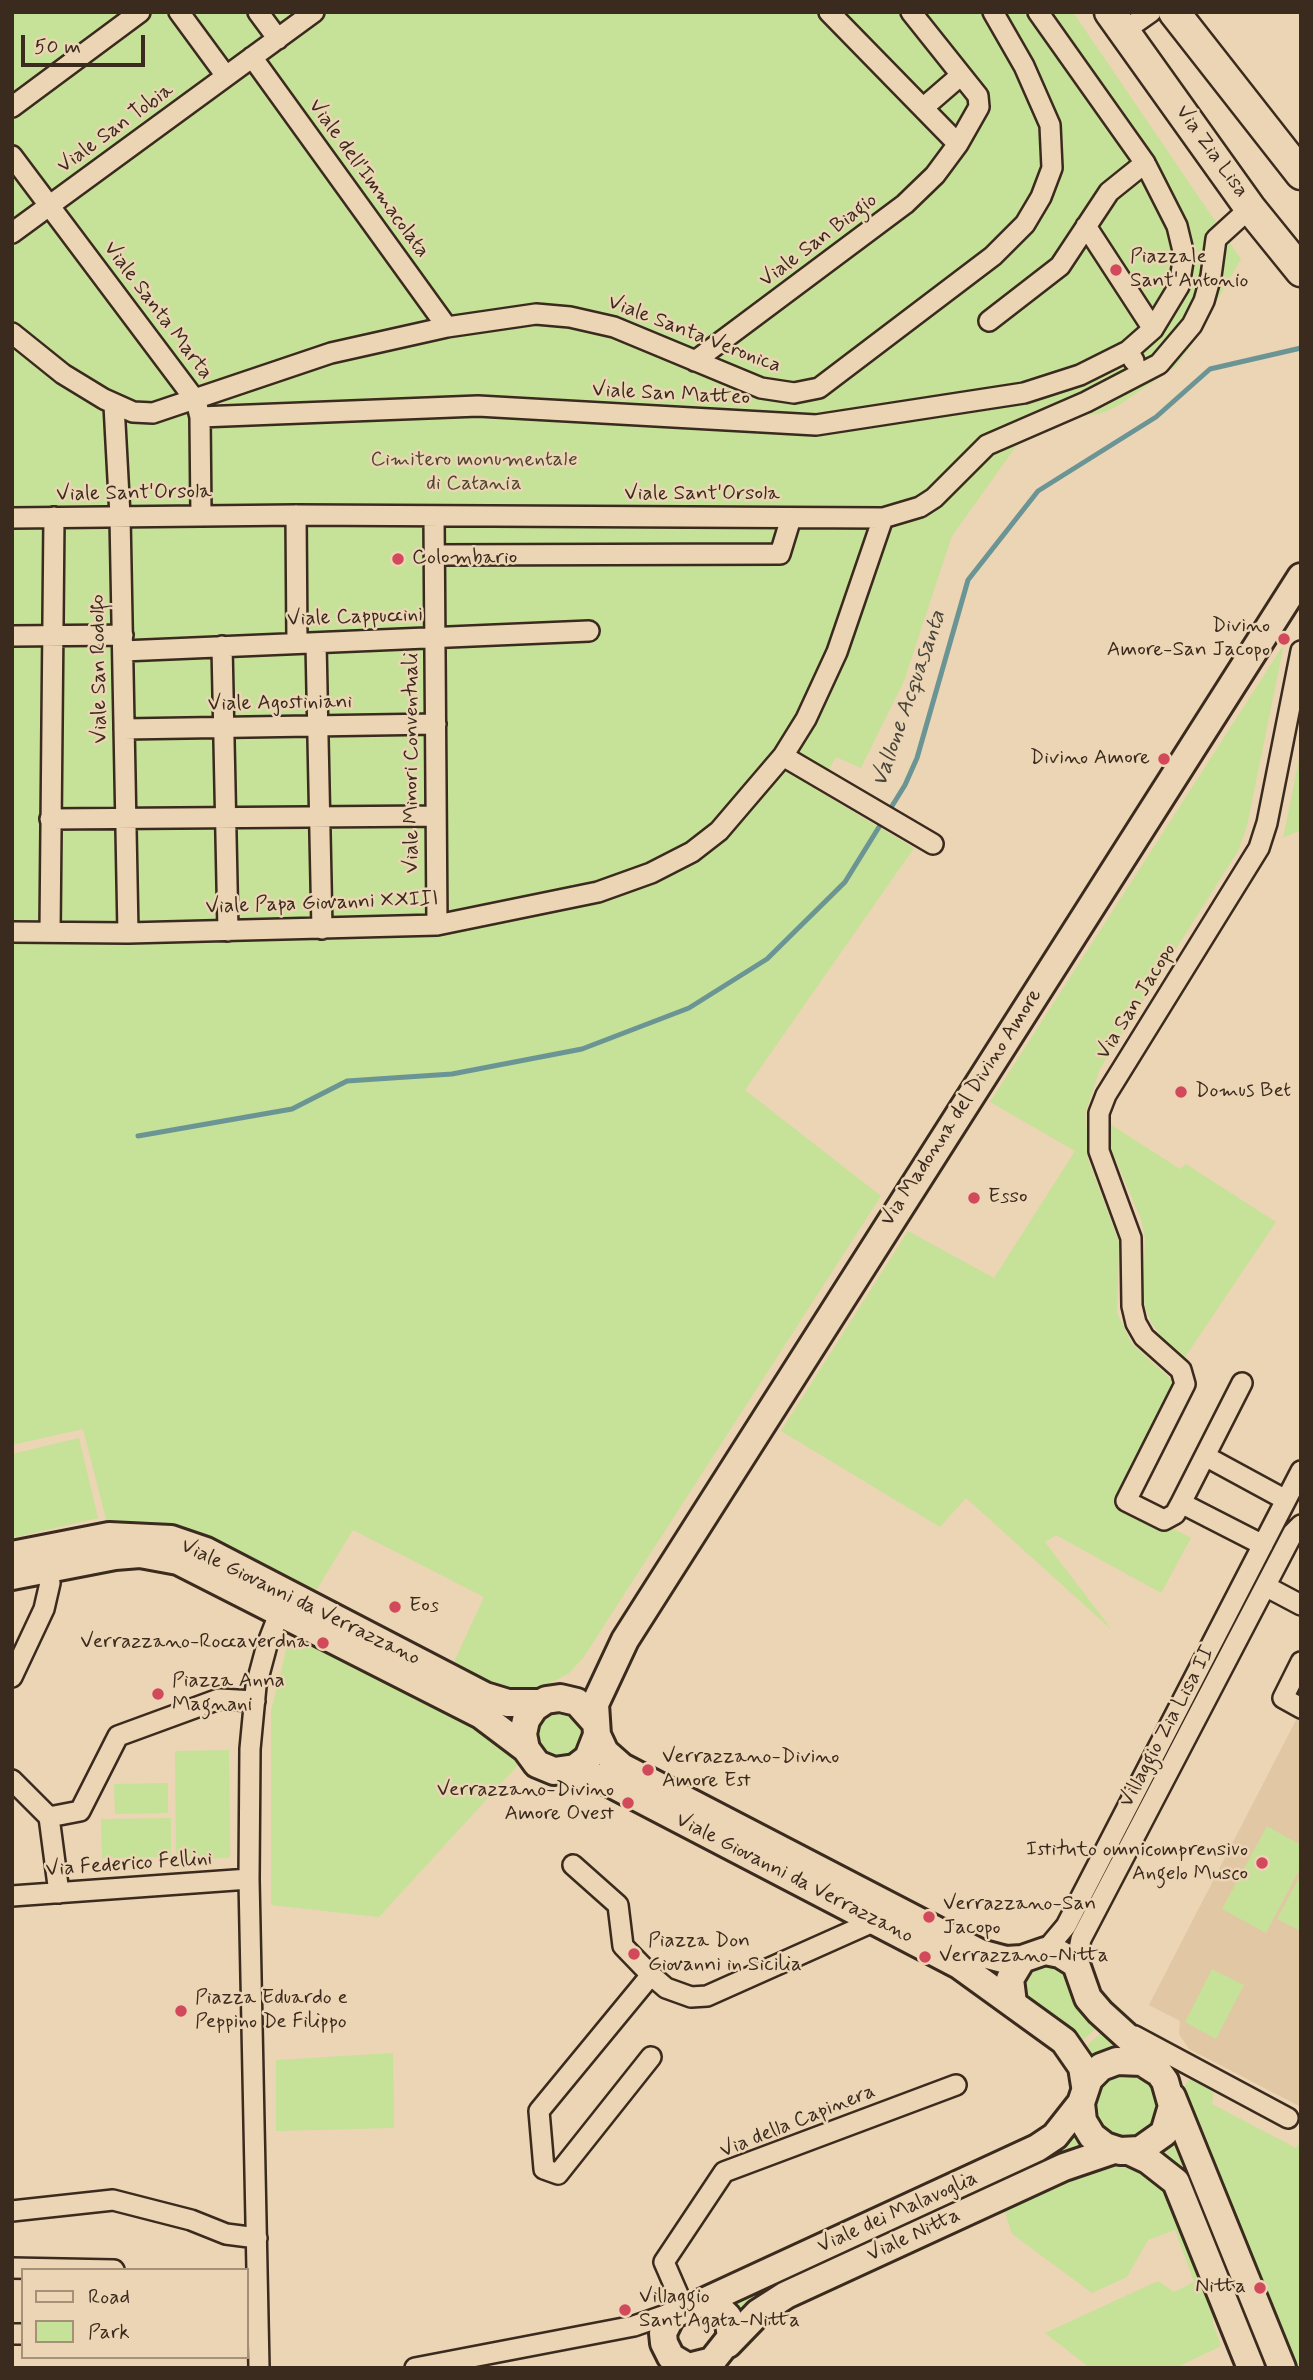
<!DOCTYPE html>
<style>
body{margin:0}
#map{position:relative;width:1313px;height:2380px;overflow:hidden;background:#ecd5b4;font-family:Mynerve,sans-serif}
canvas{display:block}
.frame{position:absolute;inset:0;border:14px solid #3b2a1e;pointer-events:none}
.legend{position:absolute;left:21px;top:2268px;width:228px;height:91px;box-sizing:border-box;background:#ecd5b4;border:2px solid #a59178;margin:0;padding:9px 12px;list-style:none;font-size:21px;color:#3b2a1e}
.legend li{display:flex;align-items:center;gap:14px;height:35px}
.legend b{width:35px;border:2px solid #a59178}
.scale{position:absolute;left:21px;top:35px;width:124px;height:32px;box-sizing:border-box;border:4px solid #3b2a1e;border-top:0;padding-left:9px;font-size:21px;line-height:24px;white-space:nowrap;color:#3b2a1e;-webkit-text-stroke:5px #ecd5b4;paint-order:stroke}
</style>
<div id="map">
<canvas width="1313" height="2380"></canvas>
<div class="frame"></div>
<ul class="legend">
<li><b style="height:9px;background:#ecd5b4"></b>Road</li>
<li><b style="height:19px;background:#c6e198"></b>Park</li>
</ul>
<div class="scale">50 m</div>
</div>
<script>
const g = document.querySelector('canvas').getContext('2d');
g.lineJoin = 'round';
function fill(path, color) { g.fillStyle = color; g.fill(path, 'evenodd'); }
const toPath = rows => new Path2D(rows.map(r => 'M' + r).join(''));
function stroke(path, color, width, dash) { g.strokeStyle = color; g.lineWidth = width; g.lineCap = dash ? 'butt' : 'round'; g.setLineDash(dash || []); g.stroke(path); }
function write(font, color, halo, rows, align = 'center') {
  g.font = font + ' Mynerve,sans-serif'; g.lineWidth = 5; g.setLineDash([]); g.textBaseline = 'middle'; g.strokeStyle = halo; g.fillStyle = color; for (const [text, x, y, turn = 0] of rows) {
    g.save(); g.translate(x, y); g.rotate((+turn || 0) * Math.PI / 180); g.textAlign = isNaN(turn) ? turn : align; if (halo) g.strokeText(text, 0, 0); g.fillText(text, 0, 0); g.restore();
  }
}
fill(toPath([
 [1297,1718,1301,1720,1301,2107,1189,2049,1179,2034,1180,2021,1149,2005]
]), '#e1c7a3');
fill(toPath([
 [12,12,1073,12,1241,259,1193,343,1175,367,1116,407,1099,414,1086,415,1017,445,952,536,904,681,861,768,836,757,817,790,914,848,745,1090,881,1196,583,1658,569,1673,533,1692,511,1690,492,1684,454,1662,484,1597,353,1530,314,1594,186,1529,151,1521,107,1523,83,1429,12,1445],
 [1284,644,1247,826,1238,851,1100,1069,1086,1111,1088,1159,1119,1242,1117,1313,1132,1344,1176,1384,1117,1500,1191,1538,1161,1593,1056,1535,1045,1542,1112,1630,966,1498,940,1527,781,1431,908,1231,994,1278,1075,1151,990,1102],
 [1301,749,1301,830,1283,838],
 [1110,1124,1180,1169,1186,1164,1276,1222,1185,1357,1163,1339,1151,1322,1143,1302,1145,1238,1141,1219,1111,1149],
 [79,1438,98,1518,12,1538,12,1454],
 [293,1638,301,1638,490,1736,509,1751,518,1765,379,1917,271,1905,271,1711,287,1646],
 [553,1705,587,1721,579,1757,542,1759,531,1724],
 [229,1750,230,1858,176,1859,175,1751],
 [168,1783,168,1813,115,1814,114,1784],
 [171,1818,171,1857,102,1858,101,1819],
 [1267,1826,1301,1845,1301,1867,1266,1933,1222,1909],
 [1301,1874,1301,1931,1277,1919],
 [1033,1963,1063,1966,1098,2027,1077,2045,1028,2005,1020,1986],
 [1212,1969,1244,1985,1216,2039,1185,2022],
 [1103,2031,1128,2049,1088,2064,1081,2051],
 [393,2053,394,2128,276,2131,276,2060],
 [1143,2071,1164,2102,1148,2136,1120,2142,1096,2126,1090,2098,1106,2074],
 [1191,2077,1214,2090,1212,2104,1296,2148,1301,2140,1301,2368,1296,2368,1184,2087],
 [1074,2127,1089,2148,740,2319,725,2299],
 [1174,2137,1190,2161,1176,2169,1156,2153],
 [1112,2165,1131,2168,1162,2187,1212,2303,1213,2323,1221,2346,1175,2368,1090,2368,1045,2333,1158,2281,1174,2292,1194,2282,1175,2230,1148,2240,1127,2277,1092,2293,1012,2234,1003,2206,1088,2169],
 [1191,2177,1272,2368,1260,2368,1188,2180]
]), '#c6e198');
stroke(toPath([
 [138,1136,292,1109,347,1081,452,1074,582,1049,689,1008,767,959,845,882,905,785,917,758,968,580,1038,491,1156,417,1210,369,1301,348]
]), '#6b9595', 5);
const street = toPath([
 [179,12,226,76],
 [258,12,278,39],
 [829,12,958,144],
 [1038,12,1145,163,1177,226,1184,255,1179,286,1153,329,1128,351,1134,361],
 [1124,31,1151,12],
 [252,57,447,327],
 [12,107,140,12],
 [923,108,960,76],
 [12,156,196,401,200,417,201,516],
 [1086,226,1153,329],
 [12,233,314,12],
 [989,321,1060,266,1109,192,1145,163],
 [12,333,63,374,104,399,133,412,153,413,331,353,447,327,536,314,570,317,614,327,761,388,794,393,819,388,993,256,1025,224,1041,197,1052,168,1050,125,1024,66,993,12],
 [695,361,905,204,935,175,958,144,979,107,978,96,911,12],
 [114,405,120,516,128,933],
 [200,417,478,406,816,425,1024,393,1080,375,1128,351],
 [296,515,297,643],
 [434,517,437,925],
 [12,518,296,515,883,518,920,507,934,498,987,445,1086,402,1159,364,1192,325,1204,301,1211,276,1216,239,1250,208],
 [435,555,780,554,791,518],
 [12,636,123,635],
 [316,643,322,929],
 [222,646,228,931],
 [123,651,589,631],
 [124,729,436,724],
 [783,756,933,844],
 [50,819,436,816],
 [12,932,128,933,437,925,598,892,651,873,692,852,719,831,783,756,806,719,837,652,883,518],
 [50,932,54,517],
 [1242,1383,1181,1503,1263,1545],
 [1205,1456,1286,1500],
 [1181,1503,1175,1514,1164,1520,1126,1501,1185,1384,1181,1370,1144,1337,1136,1323,1132,1306,1131,1238,1099,1151,1099,1113,1106,1095,1259,848,1267,823,1301,651],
 [1267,1587,1301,1605],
 [1301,1662,1283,1698,1301,1708],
 [12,1677,44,1609,50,1583,47,1569],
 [12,1780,49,1817,59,1893],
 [49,1817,80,1811,118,1736,219,1699,255,1701],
 [573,1865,618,1905,623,1946,651,1975],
 [12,1896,249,1879],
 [1045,1951,1066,1926,1301,1471],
 [1076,1964,1081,1939,1293,1533,1301,1525],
 [1135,2036,1288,2118],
 [651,2057,558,2174,544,2169,539,2111,651,1975,666,1988,691,1997,707,1996,875,1921],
 [12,2211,113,2200,191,2220,226,2234,257,2238],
 [12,2268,114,2270],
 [684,2308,664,2262,724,2172,956,2085],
 [12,2334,23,2334],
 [259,2368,249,1879,250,1749,256,1686,267,1645,284,1601],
 [415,2368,634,2326,677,2311]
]);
const secondary = toPath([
 [12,1555,109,1536,171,1539,206,1551,485,1696,508,1703,540,1703],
 [12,1576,115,1556,140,1554,178,1561,481,1715,526,1749],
 [594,1721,577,1702,560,1698,546,1700,534,1708,526,1720,523,1734,526,1749,537,1764,554,1771,575,1768,588,1758,597,1735,595,1704,625,1640,1301,577],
 [597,1735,605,1752,622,1767,980,1953,1006,1960,1022,1959],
 [567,1771,602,1779,959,1965,1064,2041,1082,2067,1085,2086],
 [1013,2003,1010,1979,1022,1959,1045,1951,1060,1954,1076,1964,1088,1998,1100,2012,1145,2053,1165,2081,1172,2106,1164,2133,1140,2150,1120,2151,1105,2146,1092,2136,1083,2121,1081,2103,1089,2079,1101,2067,1117,2061,1142,2062,1156,2071],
 [1172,2097,1282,2368],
 [1131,2152,1148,2160,1176,2182,1251,2368],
 [701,2303,1037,2148,1055,2136,1081,2103],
 [701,2303,716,2305,728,2317,731,2337,712,2361,688,2367,671,2357,664,2343,663,2333,672,2315,701,2303],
 [728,2344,758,2313,786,2295,1064,2167,1114,2150]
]);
const primary = toPath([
 [1110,12,1250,208,1301,271],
 [1174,12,1301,174]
]);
stroke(street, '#3b2a1e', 24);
stroke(secondary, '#3b2a1e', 32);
stroke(primary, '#3b2a1e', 35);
stroke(street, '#ecd5b4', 19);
stroke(secondary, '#ecd5b4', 26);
stroke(primary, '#ecd5b4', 30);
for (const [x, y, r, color] of [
 [1116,270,7,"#d1495b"],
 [398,559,7,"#d1495b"],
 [1284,639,7,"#d1495b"],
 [1164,759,7,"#d1495b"],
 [1181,1092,7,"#d1495b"],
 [974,1198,7,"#d1495b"],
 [395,1607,7,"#d1495b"],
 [323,1643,7,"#d1495b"],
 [158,1694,7,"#d1495b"],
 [648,1770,7,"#d1495b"],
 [628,1803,7,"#d1495b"],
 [1262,1863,7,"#d1495b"],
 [929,1917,7,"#d1495b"],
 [634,1954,7,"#d1495b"],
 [925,1957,7,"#d1495b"],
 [181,2011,7,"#d1495b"],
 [1260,2288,7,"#d1495b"],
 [625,2310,7,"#d1495b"]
]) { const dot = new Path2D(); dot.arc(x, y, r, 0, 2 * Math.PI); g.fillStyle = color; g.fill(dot); stroke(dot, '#ecd5b4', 2.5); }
write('21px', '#3b2a1e', '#ecd5b4', [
 ["Viale San Tobia",116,129,-36],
 ["Via Zia Lisa",1211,152,54],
 ["Viale dell'Immacolata",368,179,54],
 ["Viale San Biagio",819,241,-37],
 ["Viale Santa Marta",157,311,53],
 ["Viale Santa Veronica",694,335,21],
 ["Viale San Matteo",671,395,3],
 ["Viale Sant'Orsola",134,494,-1],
 ["Viale Sant'Orsola",702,495],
 ["Viale Cappuccini",355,618,-2],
 ["Viale San Rodolfo",100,669,-91],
 ["Viale Agostiniani",280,704,-1],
 ["Viale Minori Conventuali",413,763,-90],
 ["Viale Papa Giovanni XXIII",322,904,-2],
 ["Via San Jacopo",1137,1002,-58],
 ["Via Madonna del Divino Amore",962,1108,-57],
 ["Viale Giovanni da Verrazzano",300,1603,26],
 ["Villaggio Zia Lisa II",1168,1727,-62],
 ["Via Federico Fellini",129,1865,-4],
 ["Viale Giovanni da Verrazzano",794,1879,27],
 ["Via della Capinera",798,2122,-22],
 ["Viale dei Malavoglia",898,2213,-24],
 ["Viale Nitta",914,2236,-25]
]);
write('21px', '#3b2a1e', '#ecd5b4', [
 ["Piazzale",1130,258],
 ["Sant'Antonio",1130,282],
 ["Colombario",412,559],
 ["Divino",1270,627,"right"],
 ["Amore-San Jacopo",1270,651,"right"],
 ["Divino Amore",1150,759,"right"],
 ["Domus Bet",1195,1092],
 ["Esso",988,1198],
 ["Eos",409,1607],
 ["Verrazzano-Roccaverdna",309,1643,"right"],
 ["Piazza Anna",172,1682],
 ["Magnani",172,1706],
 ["Verrazzano-Divino",662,1758],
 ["Amore Est",662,1782],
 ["Verrazzano-Divino",614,1791,"right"],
 ["Amore Ovest",614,1815,"right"],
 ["Istituto omnicomprensivo",1248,1851,"right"],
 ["Angelo Musco",1248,1875,"right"],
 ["Verrazzano-San",943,1905],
 ["Jacopo",943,1929],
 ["Piazza Don",648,1942],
 ["Giovanni in Sicilia",648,1966],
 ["Verrazzano-Nitta",939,1957],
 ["Piazza Eduardo e",195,1999],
 ["Peppino De Filippo",195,2023],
 ["Nitta",1246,2288,"right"],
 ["Villaggio",639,2298],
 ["Sant'Agata-Nitta",639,2322]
], 'left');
write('21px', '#504530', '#ecd5b4', [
 ["Cimitero monumentale",474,461],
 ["di Catania",474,485]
]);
write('italic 23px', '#47453c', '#ecd5b4', [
 ["Vallone Acquasanta",910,699,-71]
]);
</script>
